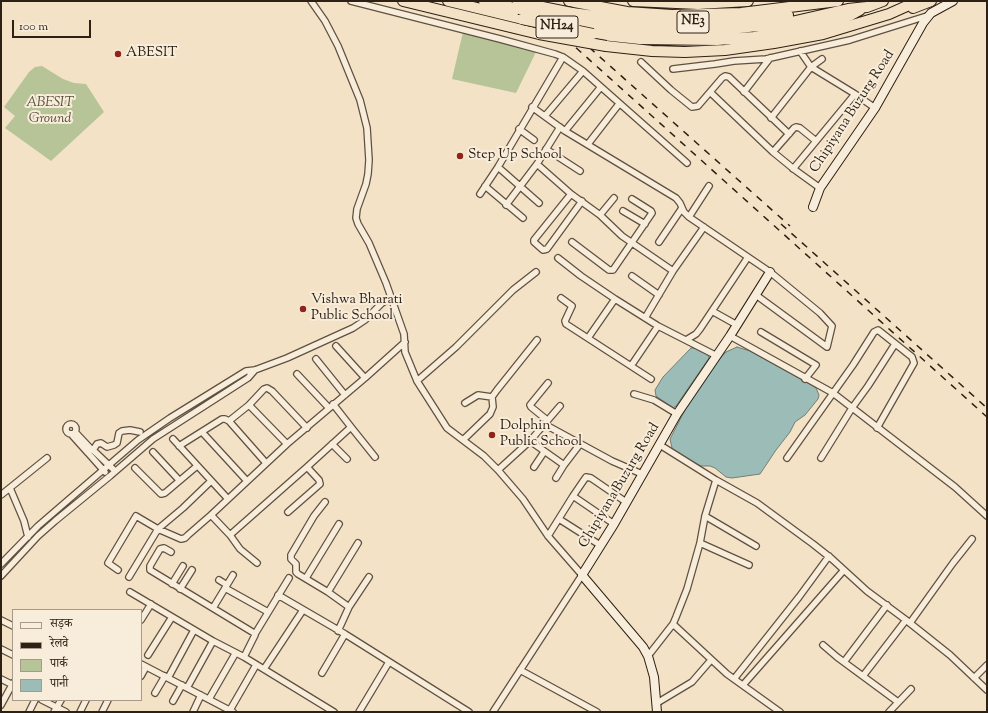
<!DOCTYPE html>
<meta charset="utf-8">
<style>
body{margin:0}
#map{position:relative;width:988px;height:713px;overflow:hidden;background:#f4e2c6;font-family:"Sorts Mill Goudy","Noto Serif Devanagari",serif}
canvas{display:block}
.frame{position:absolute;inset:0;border:2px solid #2d2014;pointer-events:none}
.legend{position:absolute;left:12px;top:609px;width:130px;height:92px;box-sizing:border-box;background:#f8ecda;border:1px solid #a79a8b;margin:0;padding:5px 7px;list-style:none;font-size:12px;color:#2d2014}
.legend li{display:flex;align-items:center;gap:8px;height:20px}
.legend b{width:20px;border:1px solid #a79a8b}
.scale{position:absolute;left:12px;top:20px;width:79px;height:18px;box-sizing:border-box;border:2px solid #2d2014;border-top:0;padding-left:5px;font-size:12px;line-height:14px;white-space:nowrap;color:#2d2014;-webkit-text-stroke:3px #f8ecda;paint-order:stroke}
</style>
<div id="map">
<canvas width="988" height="713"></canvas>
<div class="frame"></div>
<ul class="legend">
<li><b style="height:5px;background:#f8ecda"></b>सड़क</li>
<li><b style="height:5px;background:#2d2014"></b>रेलवे</li>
<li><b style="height:11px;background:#b7c498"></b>पार्क</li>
<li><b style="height:11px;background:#9cbdb7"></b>पानी</li>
</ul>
<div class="scale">100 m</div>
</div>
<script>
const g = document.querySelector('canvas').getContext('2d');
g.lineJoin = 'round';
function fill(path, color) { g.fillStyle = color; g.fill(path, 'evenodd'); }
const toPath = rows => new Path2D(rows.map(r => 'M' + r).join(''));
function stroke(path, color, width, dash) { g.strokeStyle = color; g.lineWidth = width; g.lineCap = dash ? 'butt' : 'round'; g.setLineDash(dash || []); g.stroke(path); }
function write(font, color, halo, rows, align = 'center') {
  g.font = font + ' "Sorts Mill Goudy",serif'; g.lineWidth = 4; g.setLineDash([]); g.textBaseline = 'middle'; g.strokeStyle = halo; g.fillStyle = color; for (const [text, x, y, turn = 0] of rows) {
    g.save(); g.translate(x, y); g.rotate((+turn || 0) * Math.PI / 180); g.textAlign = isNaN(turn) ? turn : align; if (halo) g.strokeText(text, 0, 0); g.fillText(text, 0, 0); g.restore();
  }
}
fill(toPath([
 [463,32,529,47,528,49,536,52,516,93,452,79],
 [42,66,63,79,74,83,86,84,104,112,51,161,5,128,15,116,4,107,29,72,35,67]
]), '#b7c498');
const water = toPath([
 [737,347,750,351,813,386,816,388,819,395,818,399,805,415,795,422,790,432,776,450,760,474,732,478,726,477,715,468,710,466,701,466,678,454,672,448,670,439,686,408,711,368,726,352,737,347],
 [691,348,696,348,708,354,709,358,676,406,673,408,656,396,655,390,663,377,691,348]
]);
fill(water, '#9cbdb7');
stroke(water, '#707e76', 1);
const street = toPath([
 [311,1,325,21,338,46,360,100,367,128,369,160,368,174,366,184,357,209,356,218,358,224,369,243,386,283,404,334,405,352,417,381,447,428,484,456,498,470,523,499,548,536,582,575,493,712],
 [351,1,500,39,555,54,563,57,583,71,687,163],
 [800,51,811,67,855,94,875,108],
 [641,62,671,90,692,107,698,106,710,92,773,152,795,170,820,188],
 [673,69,715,64,734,61,766,59,850,40,930,15],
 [710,92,722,78,725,76,729,77,789,134],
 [744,92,770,58],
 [532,107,565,131,676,198,680,203,684,212,689,217,770,272,820,313,832,326,827,347,756,295],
 [545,116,583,71],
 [771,118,811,67,822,59],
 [519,129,534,140],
 [565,131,600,88],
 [588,144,619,104],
 [546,149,580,171],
 [773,152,794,128,796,127,800,128,816,141],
 [537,164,571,194,600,215,622,236,673,271],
 [498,167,539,203],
 [793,169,855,94],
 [485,186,523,218],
 [480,194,498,167,563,57],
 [571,194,534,240,534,242,543,250,547,249,582,201],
 [506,205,537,164,560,127],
 [623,211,645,224],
 [600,215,614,198],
 [689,217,709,186],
 [572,242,609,270,613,270,652,213,651,211,632,199],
 [659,242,682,208],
 [558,258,581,276,615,299,658,326,717,356],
 [632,276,659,295],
 [561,298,572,306,565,321,566,324,651,379],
 [712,311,737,325],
 [645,318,673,271,704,227],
 [761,332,816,365,805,379],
 [730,336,833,393,955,487,987,516],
 [588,338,615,299],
 [686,340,696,334,700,329,748,257],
 [336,346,365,378],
 [316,359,345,395],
 [631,366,658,326],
 [297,374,329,408],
 [417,381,456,347,513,290,536,272],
 [634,394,654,400,677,414],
 [465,403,478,395,492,397],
 [249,405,287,444],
 [547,420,531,407,530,405,548,383],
 [229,421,249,405,264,389,267,388,272,391,307,428],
 [544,424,612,461,642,474],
 '66 429a5 5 0 1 1 10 0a5 5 0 1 1-10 0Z',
 [351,427,375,457],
 [75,432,91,449],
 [202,432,247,481],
 [71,434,88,453],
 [173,439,228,499],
 [463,440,490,414,493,407,492,397,497,390,537,340],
 [530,441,564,465,556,478],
 [332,444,347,459],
 [660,445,716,480,757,503,813,544,832,559,867,591,906,620,950,655,987,690],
 [179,446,222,419,225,419,229,421,266,463],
 [93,450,97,444,101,443,107,447,114,445,117,443,119,433,122,431,130,430,140,432],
 [153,452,179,480],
 [787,458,853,365,874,332,878,330,912,357,914,363,877,428],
 [821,458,852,408,868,386,895,344],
 [564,465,580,444],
 [534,467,544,452],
 [135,468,161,494,165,493,197,466],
 [498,470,530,441,560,406],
 [105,472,89,454,89,450,93,450,115,471],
 [10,488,24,521,28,537],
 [1,495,47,458],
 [573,496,614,524],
 [325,502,314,516,291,555,291,559,296,564,296,572,298,574,328,592,349,607,338,631],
 [288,512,320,484,319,480,307,467],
 [211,515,287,444,365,378,405,342],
 [705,516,756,546],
 [559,519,600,545],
 [230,535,307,467,351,427,333,404],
 [548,536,573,496,586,477,591,478,626,502],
 [700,543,749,565],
 [171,552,164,548,160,549,150,566,150,570,254,633,255,635,244,657],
 [1,564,38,526,67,501,138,440,170,418,246,371,255,370,287,358,353,328,365,320,382,303,390,298],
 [118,570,108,563,136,516,158,529,181,539,185,538,188,535,211,515,230,535,240,549,257,563],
 [1,576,38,536,55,521,110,476,153,439,248,378,255,370],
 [129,577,158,529,183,508,211,481],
 [306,578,339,524],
 [219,580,227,585],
 [172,584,183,566],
 [225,588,268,612],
 [180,589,192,570],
 [130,592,213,641,244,657,334,712],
 [328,592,358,543],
 [278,595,345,634,469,712],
 [349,607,369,577],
 [213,608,233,575],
 [1,620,13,626],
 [141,620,151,604],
 [910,623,953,563,972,539],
 [673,624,727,674,780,712],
 [255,634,289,578],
 [823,645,837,657,898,702],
 [1,649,13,655],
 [148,655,172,617],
 [648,656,673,624,676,617,687,589,700,543,705,516,716,480],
 [844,662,887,605],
 [141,664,233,712],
 [264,669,303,610],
 [520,670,597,712],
 [322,673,345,634],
 [141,676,146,667],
 [863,676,906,620],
 [168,678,194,630],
 [974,678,987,665],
 [1,679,13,685],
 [734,679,799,597,829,556],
 [743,685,844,570],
 [187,688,213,641],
 [155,693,165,676],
 [209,699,235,654],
 [42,700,66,712],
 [173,701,182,685],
 [657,703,692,682,711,660],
 [1,705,13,683],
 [230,710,256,665],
 [29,712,35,700],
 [54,712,61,700],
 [80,712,86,700],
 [102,712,108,700],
 [193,712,201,695],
 [359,712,389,662],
 [889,712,911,689]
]);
const secondary = toPath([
 [813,207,820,188,875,108,923,23,931,13,953,1],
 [657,712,654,677,648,656,643,647,582,575,614,524,677,414,730,336,770,272]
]);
const highway = toPath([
 [403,1,539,34],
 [448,1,522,19],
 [484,1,519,9],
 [569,1,627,12,672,15,741,13,838,1],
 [633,1,698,4,748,1],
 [913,8,931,1],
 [572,13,618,19,662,22,701,22,743,20,788,15],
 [576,22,612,28,656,31,698,31,731,29,791,22,848,9,867,7,883,1],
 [593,34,640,39,717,40,754,37,793,30,823,24,851,15,860,10],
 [606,46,652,51,685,52,725,50,774,43,823,34,889,14,918,1]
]);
stroke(street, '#5f5040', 8);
stroke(secondary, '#2d2014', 10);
stroke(highway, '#2d2014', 12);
stroke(street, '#f8ecda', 5.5);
stroke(secondary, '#f8ecda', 8);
stroke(highway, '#f4e2c6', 10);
stroke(toPath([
 [524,1,987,417],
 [537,1,790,226],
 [781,224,987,408]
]), '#2d2014', 1.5, [7, 7]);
const highwayBridge = toPath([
 [518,2,572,13],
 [519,9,576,22],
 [522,19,593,34],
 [539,34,606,46]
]);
stroke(highwayBridge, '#2d2014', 12, []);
stroke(highwayBridge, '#f4e2c6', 10);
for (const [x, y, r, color] of [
 [118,54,4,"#8f2418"],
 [460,156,4,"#8f2418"],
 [303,309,4,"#8f2418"],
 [492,435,4,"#8f2418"]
]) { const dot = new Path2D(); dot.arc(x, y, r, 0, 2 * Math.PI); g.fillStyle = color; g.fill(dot); stroke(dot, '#f8ecda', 1.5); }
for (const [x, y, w] of [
 [693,22,32],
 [557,27,42]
]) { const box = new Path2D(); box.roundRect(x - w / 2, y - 11, w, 22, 3); g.fillStyle = '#f8ecda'; g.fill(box); stroke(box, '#2d2014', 1); }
write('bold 13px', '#2d2014', null, [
 ["NE3",693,22],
 ["NH24",557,27]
]);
write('14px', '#2d2014', '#f8ecda', [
 ["ABESIT",126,54],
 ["Step Up School",468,156],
 ["Vishwa Bharati",311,301],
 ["Public School",311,317],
 ["Dolphin",500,427],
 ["Public School",500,443]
], 'left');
write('italic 14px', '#56513c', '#f8ecda', [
 ["ABESIT",50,104],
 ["Ground",50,120]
]);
write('14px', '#2d2014', '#f8ecda', [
 ["Chipiyana Buzurg Road",853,112,-57],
 ["Chipiyana Buzurg Road",620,486,-59]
]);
</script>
